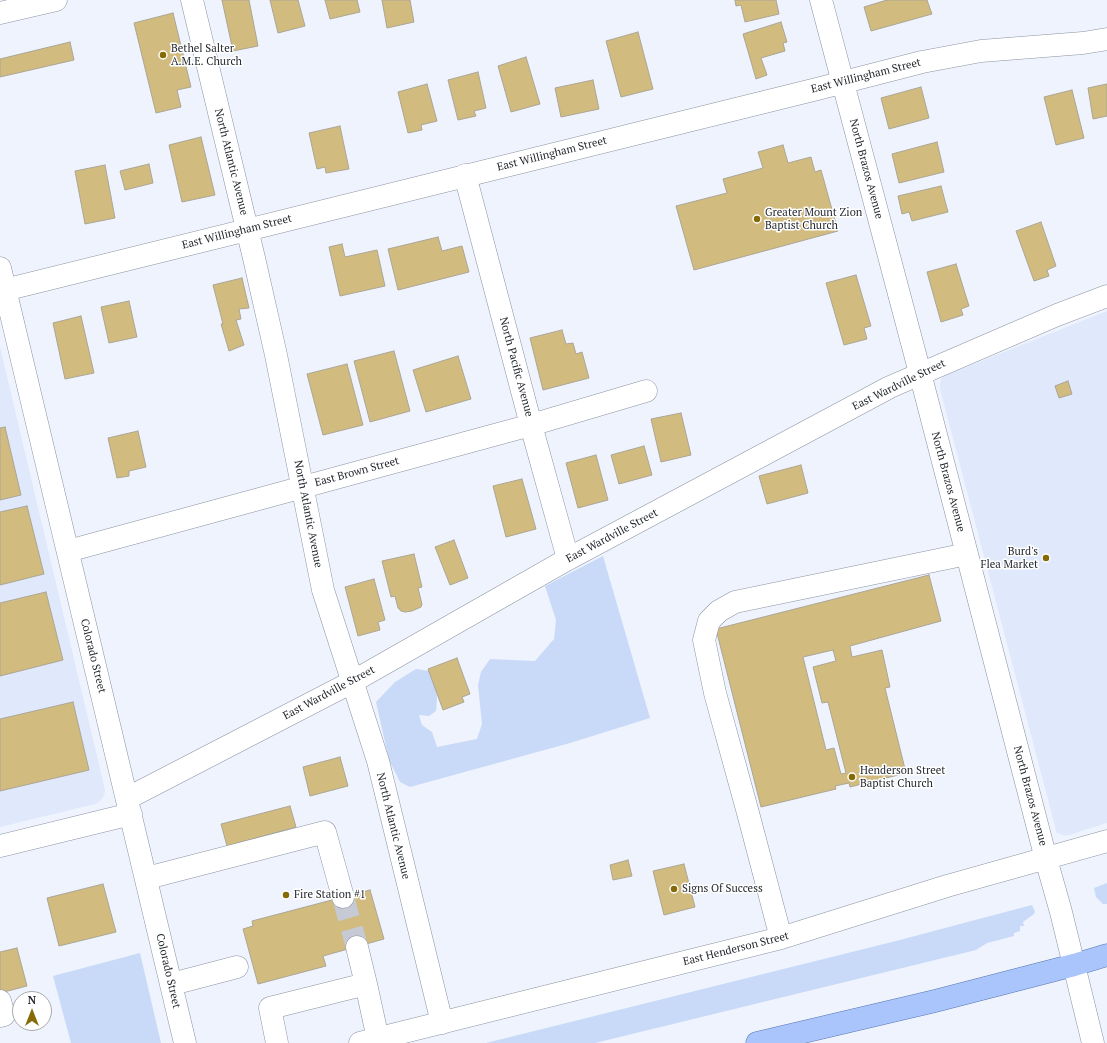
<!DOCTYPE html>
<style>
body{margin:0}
#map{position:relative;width:1107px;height:1043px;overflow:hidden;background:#eef3fd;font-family:"PT Serif",serif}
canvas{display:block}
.north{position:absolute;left:12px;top:991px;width:40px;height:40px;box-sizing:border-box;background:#fff;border:1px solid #a7a9ab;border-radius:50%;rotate:0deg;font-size:11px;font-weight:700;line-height:16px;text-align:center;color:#24282e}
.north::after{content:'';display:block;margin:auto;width:14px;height:18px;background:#856a06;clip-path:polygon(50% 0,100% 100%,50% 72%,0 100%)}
</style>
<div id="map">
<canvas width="1107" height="1043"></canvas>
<div class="north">N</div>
</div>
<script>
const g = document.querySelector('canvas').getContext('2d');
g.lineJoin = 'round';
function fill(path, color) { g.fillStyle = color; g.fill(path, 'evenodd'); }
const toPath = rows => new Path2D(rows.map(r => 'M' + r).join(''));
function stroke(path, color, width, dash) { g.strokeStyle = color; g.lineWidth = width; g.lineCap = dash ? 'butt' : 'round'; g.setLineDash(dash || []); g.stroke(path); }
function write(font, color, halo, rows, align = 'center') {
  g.font = font + ' "PT Serif",serif'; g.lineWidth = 3; g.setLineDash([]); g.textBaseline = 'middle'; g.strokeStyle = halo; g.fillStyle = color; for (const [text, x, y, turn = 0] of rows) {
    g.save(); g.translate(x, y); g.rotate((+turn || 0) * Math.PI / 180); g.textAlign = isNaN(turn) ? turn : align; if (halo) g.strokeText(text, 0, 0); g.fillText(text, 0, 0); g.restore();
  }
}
fill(toPath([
 [1107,311,1107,823,1066,836,1057,833,1056,830,940,389,940,383,942,378,946,375],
 [0,347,105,790,104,796,100,801,95,804,0,827]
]), '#dfe9fb');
fill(toPath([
 [603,556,650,718,570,743,410,787,400,782,389,760,376,702,395,682,416,669,429,671,436,685,437,699,436,711,429,716,419,715,422,725,432,732,437,747,477,739,482,724,478,685,481,672,490,659,535,661,554,639,556,620,545,586],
 [1107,883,1107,904,1103,904,1096,897,1094,888],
 [1032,905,1035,912,1034,914,1023,922,1024,926,1020,926,1020,931,1014,933,1014,936,987,943,976,950,595,1043,486,1043,896,941],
 [140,953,161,1043,71,1043,53,976]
]), '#c9d9f8');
const building = toPath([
 [222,0,249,0,258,46,233,51,222,0],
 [270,0,298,0,305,26,278,33,270,0],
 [325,0,357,0,360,12,330,19,325,0],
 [382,0,410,0,414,22,387,28,382,0],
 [735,0,776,0,779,14,745,22,741,5,736,6,735,0],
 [887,0,927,0,932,14,871,31,864,7,887,0],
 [173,13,191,87,177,90,181,107,156,113,134,23,173,13],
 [781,22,787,42,783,43,785,51,761,58,767,75,756,79,743,34,781,22],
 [638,32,653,89,621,97,606,41,638,32],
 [70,42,74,60,0,77,0,59,70,42],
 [526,57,540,104,511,112,498,66,526,57],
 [478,72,486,108,474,111,476,116,458,120,448,80,478,72],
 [593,80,599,109,561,117,555,88,593,80],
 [427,84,437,121,421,125,422,130,408,133,398,92,427,84],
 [1107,84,1107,116,1093,119,1088,88,1107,84],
 [921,87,929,118,889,129,881,98,921,87],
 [1072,90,1084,138,1056,145,1044,97,1072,90],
 [340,126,349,169,326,173,325,167,317,169,309,133,340,126],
 [201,137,215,195,182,202,169,145,201,137],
 [937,142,944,172,899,183,892,154,937,142],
 [783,145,788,163,811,157,815,172,821,170,838,231,694,270,676,206,727,193,723,179,763,168,758,152,783,145],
 [149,164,153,183,125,190,120,171,149,164],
 [105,165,115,218,85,224,75,171,105,165],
 [941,186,948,212,912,221,909,212,902,214,898,196,941,186],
 [1041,222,1056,266,1047,270,1049,276,1034,281,1016,231,1041,222],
 [438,237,442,251,462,246,469,272,398,290,388,249,438,237],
 [342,244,345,257,377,250,385,286,340,296,329,247,342,244],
 [956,264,969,306,961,309,963,315,941,322,927,272,956,264],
 [856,275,871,326,864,328,867,339,844,345,826,283,856,275],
 [242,278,249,308,239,309,241,319,236,320,244,345,229,351,221,324,223,324,213,285,242,278],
 [129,301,137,337,109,343,101,307,129,301],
 [81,316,94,373,65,379,53,323,81,316],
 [562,330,566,344,573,343,576,354,582,352,589,378,543,390,530,338,562,330],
 [394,351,410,411,370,422,354,361,394,351],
 [458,356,471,399,426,412,413,370,458,356],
 [347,364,363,425,323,435,307,374,347,364],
 [1068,381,1072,394,1059,398,1055,386,1068,381],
 [681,413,691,455,661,462,651,419,681,413],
 [5,427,21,495,0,500,0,428,5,427],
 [138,431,146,467,129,471,129,476,117,478,108,438,138,431],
 [644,446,652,475,619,484,611,455,644,446],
 [596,455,608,500,578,508,566,463,596,455],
 [801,465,808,493,767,504,759,476,801,465],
 [522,479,536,529,506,537,493,486,522,479],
 [27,506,44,574,0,585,0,512,27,506],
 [454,540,468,578,450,585,435,547,454,540],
 [414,554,422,587,418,588,422,604,421,607,412,611,405,612,401,611,398,608,395,596,391,597,382,561,414,554],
 [929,575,941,621,850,646,852,657,882,650,890,687,885,688,906,773,850,787,849,783,835,786,836,789,761,807,716,629,929,575],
 [833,650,836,661,813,667,822,703,828,702,846,773,841,774,834,748,826,750,803,657,833,650],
 [374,579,385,620,378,622,380,630,358,636,345,587,374,579],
 [46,592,63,660,0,676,0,603,46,592],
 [457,658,470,694,462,697,464,702,443,710,428,669,457,658],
 [73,702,89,770,0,791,0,719,73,702],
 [340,757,348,786,310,796,303,767,340,757],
 [290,806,296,827,227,846,221,824,290,806],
 [628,860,632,876,613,880,610,865,628,860],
 [684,864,695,907,664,915,653,871,684,864],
 [103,884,116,932,59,946,47,898,103,884],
 [370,890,384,939,323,956,326,966,258,984,243,929,253,926,252,921,370,890],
 [17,948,27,986,0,993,0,952,17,948]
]);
fill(building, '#d1bb7f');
stroke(building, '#aba595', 1);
stroke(toPath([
 [343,897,357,947]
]), '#c6cad4', 22, [22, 11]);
const minor = toPath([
 [192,0,254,258,276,355,323,590,378,761,442,1023],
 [821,0,920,373,1046,859,1061,912,1093,1043],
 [0,13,56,0],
 [465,175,531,425,568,559],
 [0,268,185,1043],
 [0,291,817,89,922,62,981,51,1083,43,1107,39],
 [68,551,531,425,646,391],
 [128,798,352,682,568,559,890,387,1057,315,1107,296],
 [0,846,131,814],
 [147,878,325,832,343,897],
 [781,938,748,813,715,693,704,640,709,621,719,611,735,602,967,554],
 [357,947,366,984],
 [172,984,237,967],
 [0,1001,4,1015,0,1016],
 [277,1043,270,1008,366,984,378,1039],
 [360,1043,781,938,947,886,1107,841]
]);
const major = toPath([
 [757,1043,935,1001,1074,965,1107,955]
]);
stroke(minor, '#8c94a2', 23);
stroke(major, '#5775b2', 23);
stroke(minor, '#fff', 22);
stroke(major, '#aac5fb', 22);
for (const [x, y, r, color] of [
 [163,55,4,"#856a06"],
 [757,219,4,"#856a06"],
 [1046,558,4,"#856a06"],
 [852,777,4,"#856a06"],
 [674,889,4,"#856a06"],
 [286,895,4,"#856a06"]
]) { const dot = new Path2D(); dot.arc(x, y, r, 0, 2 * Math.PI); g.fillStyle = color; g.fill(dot); stroke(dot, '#fff', 1.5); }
write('11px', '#24282e', '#fff', [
 ["Bethel Salter",171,49],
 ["A.M.E. Church",171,62],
 ["Greater Mount Zion",765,213],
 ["Baptist Church",765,226],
 ["Burd's",1038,552,"right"],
 ["Flea Market",1038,565,"right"],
 ["Henderson Street",860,771],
 ["Baptist Church",860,784],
 ["Signs Of Success",682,889],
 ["Fire Station #1",294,895]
], 'left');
write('11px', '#24282e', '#fff', [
 ["East Willingham Street",866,76,-14],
 ["East Willingham Street",552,154,-14],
 ["North Atlantic Avenue",231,162,76],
 ["North Brazos Avenue",866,169,75],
 ["East Willingham Street",237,232,-14],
 ["North Pacific Avenue",516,367,75],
 ["East Wardville Street",899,385,-26],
 ["East Brown Street",357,472,-15],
 ["North Brazos Avenue",948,482,75],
 ["North Atlantic Avenue",308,514,79],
 ["East Wardville Street",612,536,-28],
 ["Colorado Street",93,656,76],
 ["East Wardville Street",329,693,-28],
 ["North Brazos Avenue",1030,796,75],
 ["North Atlantic Avenue",393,826,76],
 ["East Henderson Street",736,949,-14],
 ["Colorado Street",168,971,77]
]);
</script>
